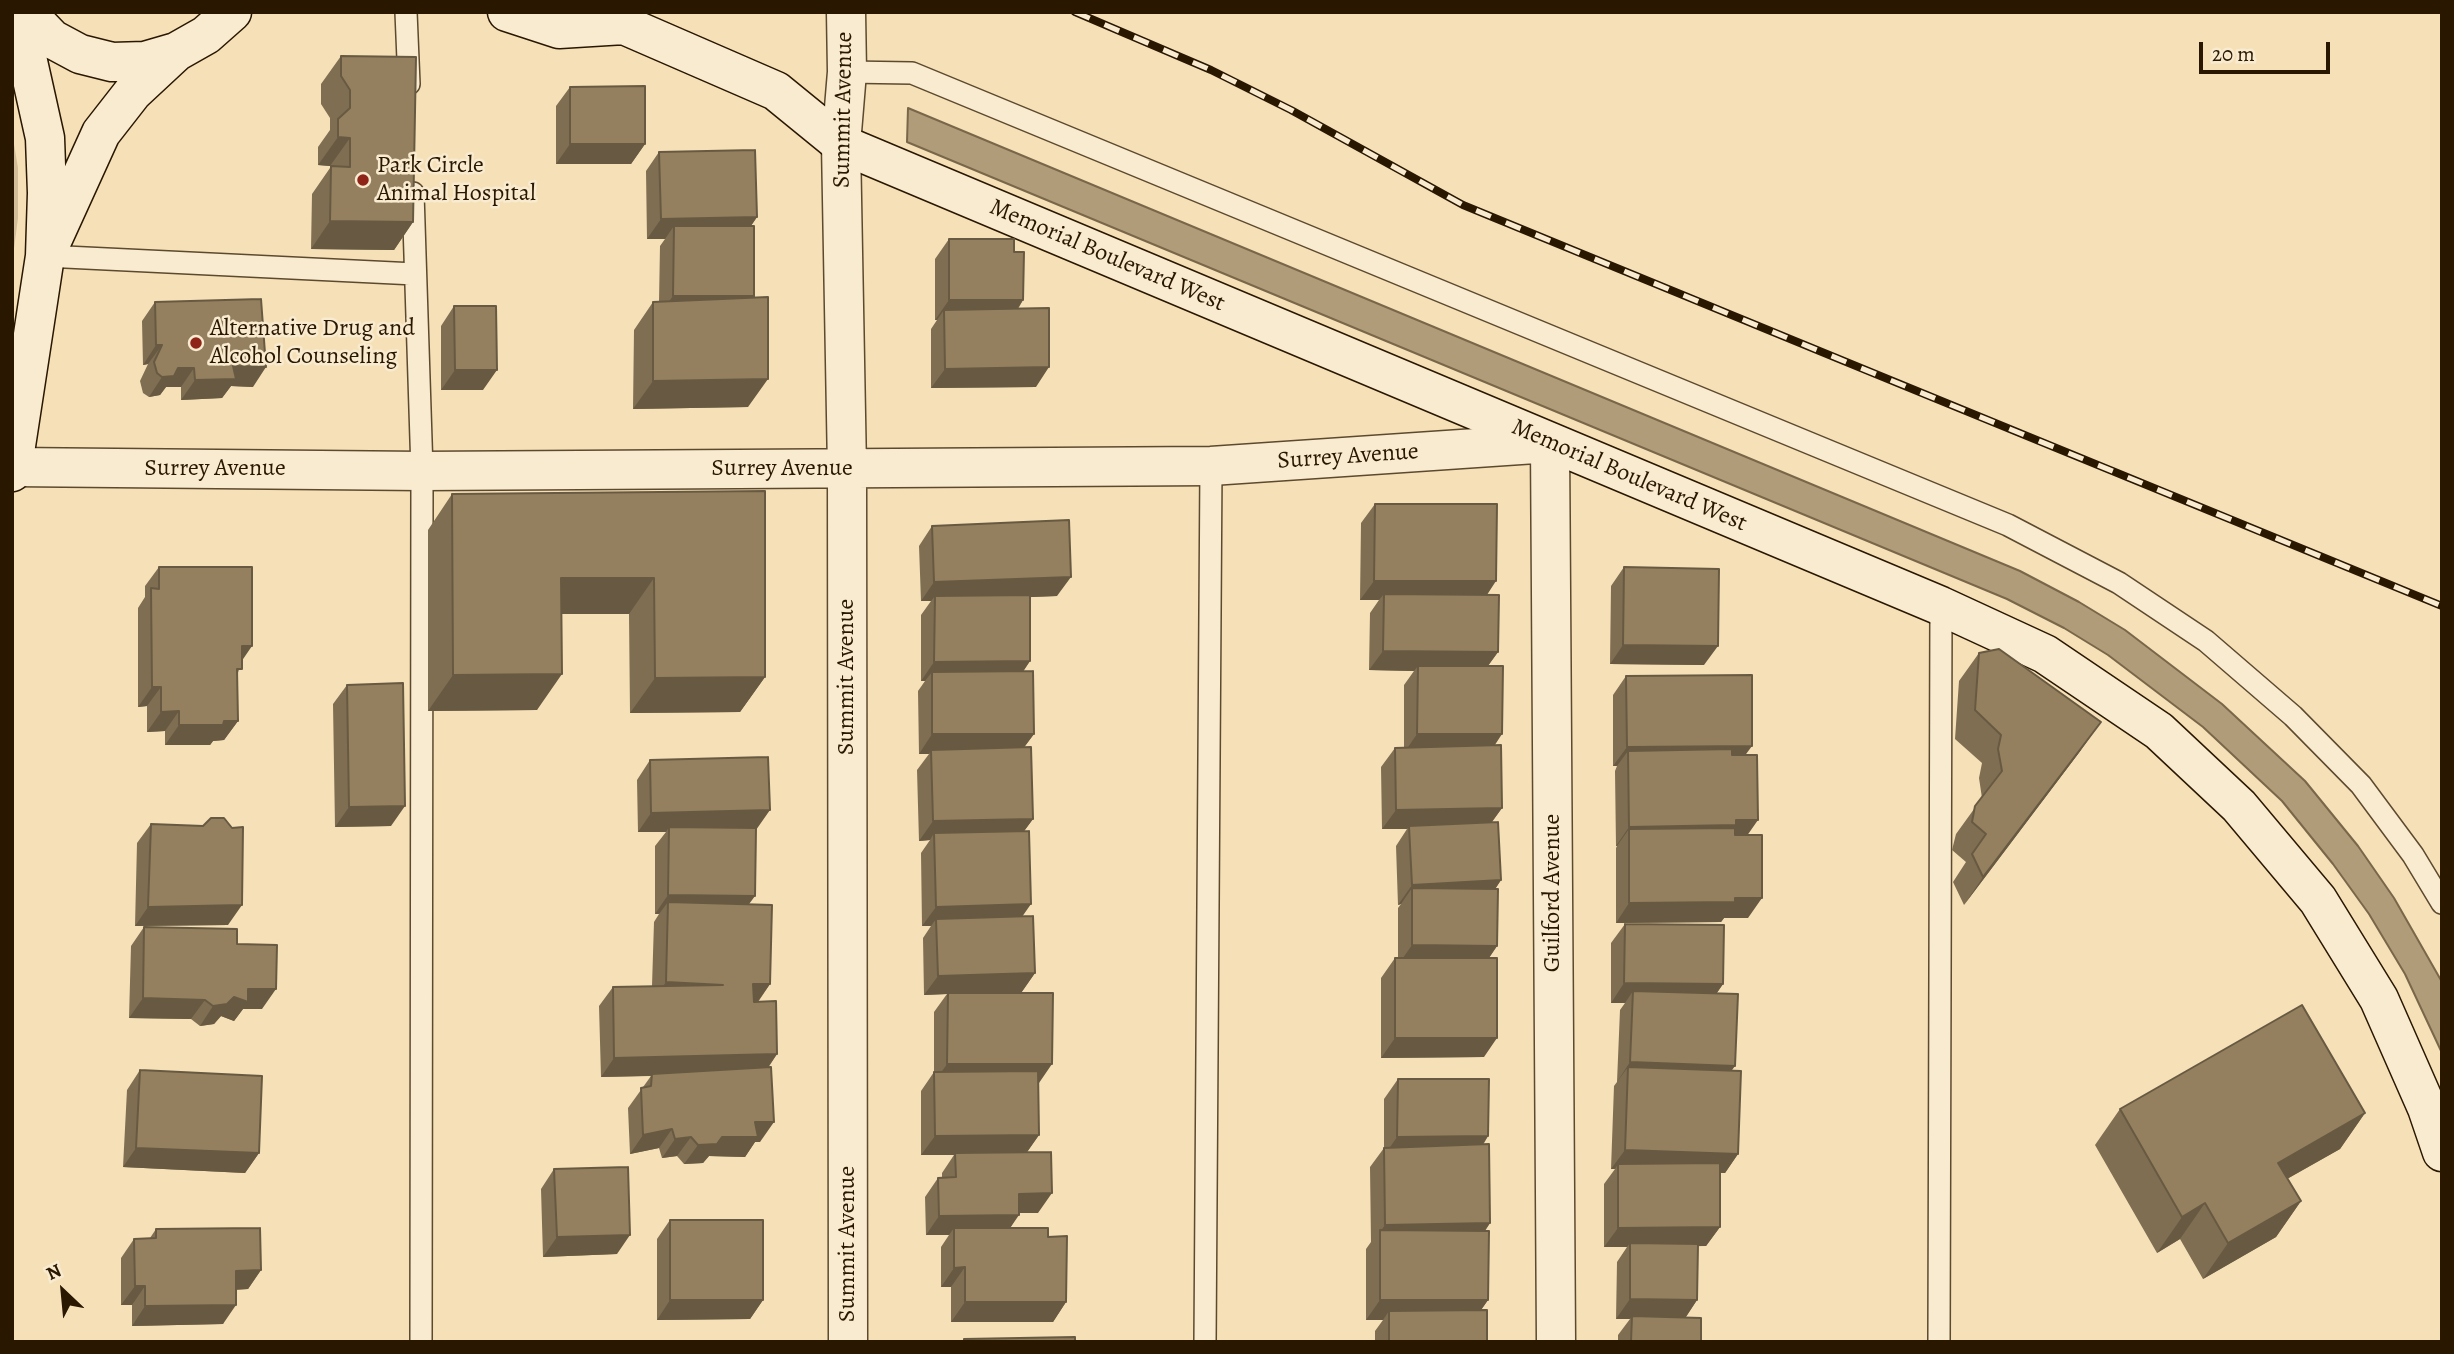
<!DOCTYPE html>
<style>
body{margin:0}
#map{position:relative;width:2454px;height:1354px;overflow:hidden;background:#f5e0b7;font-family:Alegreya,serif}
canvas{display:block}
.frame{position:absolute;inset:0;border:14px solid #2a1700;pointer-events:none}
.north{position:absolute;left:28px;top:1256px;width:70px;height:70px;-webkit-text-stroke:5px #f8ebd0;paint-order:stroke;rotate:334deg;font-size:19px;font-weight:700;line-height:28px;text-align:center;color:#2a1700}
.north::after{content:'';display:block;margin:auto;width:24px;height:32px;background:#2a1700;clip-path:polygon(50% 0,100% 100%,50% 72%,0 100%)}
.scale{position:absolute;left:2199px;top:42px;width:131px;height:32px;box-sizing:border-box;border:4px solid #2a1700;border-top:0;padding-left:9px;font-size:21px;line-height:24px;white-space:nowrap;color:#2a1700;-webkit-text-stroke:5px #f8ebd0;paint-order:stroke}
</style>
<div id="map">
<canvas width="2454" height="1354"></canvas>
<div class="frame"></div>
<div class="north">N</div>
<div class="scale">20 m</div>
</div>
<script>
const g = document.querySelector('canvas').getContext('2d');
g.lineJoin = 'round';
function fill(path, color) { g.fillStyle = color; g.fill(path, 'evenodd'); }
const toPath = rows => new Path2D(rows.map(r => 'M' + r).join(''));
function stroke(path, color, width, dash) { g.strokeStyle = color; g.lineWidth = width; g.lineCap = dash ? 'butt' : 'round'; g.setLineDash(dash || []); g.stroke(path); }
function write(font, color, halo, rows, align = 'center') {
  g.font = font + ' Alegreya,serif'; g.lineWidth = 5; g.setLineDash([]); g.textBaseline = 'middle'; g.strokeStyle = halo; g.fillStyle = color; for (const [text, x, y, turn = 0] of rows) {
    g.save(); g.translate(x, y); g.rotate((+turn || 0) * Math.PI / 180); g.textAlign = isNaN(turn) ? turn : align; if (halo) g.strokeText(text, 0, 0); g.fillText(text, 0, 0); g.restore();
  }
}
fill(toPath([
 [12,132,18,168,18,218,12,264]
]), '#d2be98');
const water = toPath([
 [908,108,2020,571,2079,602,2125,630,2222,704,2305,781,2358,846,2394,898,2442,982,2442,1053,2405,974,2369,914,2333,864,2282,801,2203,727,2108,655,2064,628,2007,599,907,142,908,108]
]);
fill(water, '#b09c79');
stroke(water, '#7a6749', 2);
const lane = toPath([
 [406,12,409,84],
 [847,72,912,73,2008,525,2119,583,2206,641,2293,716,2361,785,2413,855,2442,903],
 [413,193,422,471,421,1342],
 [45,256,415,274],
 [1205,1342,1211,466],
 [1939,1342,1941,606]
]);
const street = toPath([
 [846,12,847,72,841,144,847,469,848,1342],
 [13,467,422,471,1211,466,1550,443,1556,1342]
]);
const secondary = toPath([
 [26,12,52,39,80,54,112,62,145,61,176,52,206,35,232,12],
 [507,12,559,29,624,25],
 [610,12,624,25,776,91,841,144,1941,606,2045,654,2159,731,2239,806,2318,900,2379,999,2427,1108,2442,1152],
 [51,243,101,133,133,92,176,52],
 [12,472,45,256,47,193,45,138,17,12]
]);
stroke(lane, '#5d492e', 24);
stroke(street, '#5d492e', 41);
stroke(secondary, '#2a1700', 41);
stroke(lane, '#f8ebd0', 21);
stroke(street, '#f8ebd0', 38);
stroke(secondary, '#f8ebd0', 38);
const rail = toPath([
 [1075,12,1211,70,1291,110,1463,205,2442,606]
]);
stroke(rail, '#2a1700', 8);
stroke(rail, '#f8ebd0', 5, [16]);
fill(toPath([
 [341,56,413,222,394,250,311,249,312,194,330,168,330,166,318,165,318,147,330,130,330,118,321,104,321,84],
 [570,87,645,144,631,164,556,164,556,106],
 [659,152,757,217,751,226,753,298,748,407,633,409,634,330,653,302,659,302,660,246,665,239,647,239,646,171],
 [949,239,1014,252,1023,300,1018,309,1036,387,931,388,931,329,937,320,935,320,935,259],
 [155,302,253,387,231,386,222,398,181,400,181,387,166,387,160,395,149,397,143,393,140,381,148,364,143,365,142,321],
 [454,306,483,390,441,390,441,326],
 [765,491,765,677,740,712,630,713,629,614,562,614,537,710,428,711,428,530,452,494],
 [1375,504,1487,595,1498,652,1488,666,1495,745,1502,808,1492,822,1501,880,1495,889,1497,946,1489,958,1484,1057,1381,1058,1381,978,1395,958,1398,958,1398,908,1401,904,1398,905,1396,846,1407,829,1382,829,1381,767,1395,748,1404,747,1404,685,1414,671,1369,670,1370,613,1379,600,1360,600,1361,523],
 [932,526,1057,596,1030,597,1030,661,1023,671,1034,734,1024,747,1033,819,1024,831,1022,916,1035,973,1021,993,1039,1083,1039,1135,1027,1152,1038,1213,1019,1213,1010,1228,1048,1237,1066,1302,1053,1322,951,1322,951,1287,941,1287,941,1247,949,1235,926,1235,925,1197,938,1178,942,1178,942,1173,954,1155,921,1155,921,1091,934,1072,934,1012,947,994,924,995,923,938,931,926,922,926,921,853,930,840,919,841,917,770,929,754,919,754,918,691,925,681,921,681,921,615,931,601,921,601,919,546],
 [159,567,242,660,237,676,238,721,224,740,213,741,210,745,165,745,165,731,147,732,147,706,138,707,138,608,145,597,145,586],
 [1624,567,1704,665,1610,664,1611,586],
 [1979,653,2081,750,1964,905,1953,882,1966,862,1952,850,1956,834,1982,798,1979,778,1982,763,1955,739,1959,681],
 [1626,676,1746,755,1748,918,1724,918,1721,922,1616,923,1616,848,1617,846,1616,846,1615,771,1617,766,1613,766,1613,695],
 [347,685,391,826,335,827,333,704],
 [650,760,756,830,749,904,770,984,758,1002,777,1054,768,1068,760,1142,755,1142,745,1157,709,1156,703,1163,684,1164,677,1156,662,1158,659,1148,630,1154,628,1108,651,1076,601,1077,599,1006,613,987,652,986,654,922,659,914,655,914,655,846,666,832,638,832,637,780],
 [151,824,228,925,135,926,137,843],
 [1625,924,1723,984,1716,994,1732,1071,1738,1154,1725,1173,1720,1173,1720,1227,1706,1246,1698,1246,1697,1300,1685,1318,1701,1342,1618,1342,1618,1335,1630,1319,1616,1319,1617,1262,1627,1247,1604,1247,1604,1184,1615,1169,1611,1169,1614,1086,1617,1082,1620,1010,1625,1003,1611,1003,1611,943],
 [144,927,237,944,262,1009,243,1009,234,1021,221,1016,214,1024,200,1026,191,1019,129,1018,131,946],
 [140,1070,259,1153,245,1173,123,1167,127,1090],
 [1398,1079,1488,1136,1483,1145,1490,1223,1485,1231,1488,1300,1481,1310,1487,1342,1375,1342,1375,1331,1383,1320,1366,1320,1366,1249,1371,1242,1370,1167,1384,1148,1384,1099],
 [2120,1109,2365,1113,2340,1149,2287,1179,2301,1201,2276,1237,2203,1279,2180,1239,2157,1253,2095,1145],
 [554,1169,617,1254,543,1257,541,1189],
 [670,1220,763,1300,750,1319,657,1320,657,1239],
 [156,1229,261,1270,248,1289,236,1290,223,1324,132,1326,132,1305,121,1305,121,1258,134,1239,150,1238]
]), '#7f6e52');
fill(toPath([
 [338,137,350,138,330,166,318,165],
 [570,144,645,144,631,164,556,164],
 [757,217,743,237,674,226,665,239,647,239,661,219],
 [330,221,413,222,394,250,311,249],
 [673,296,754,296,740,315,659,315],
 [949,300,1023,300,1010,320,944,310,937,320,935,320],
 [156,345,162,345,148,364,143,365],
 [233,366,266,367,253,387,231,386,222,398,181,400,195,380],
 [1049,367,1036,387,931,388,945,369],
 [178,368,194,368,181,387,166,387,160,395,149,397,162,377],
 [455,370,497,370,483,390,441,390],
 [768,379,748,407,633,409,653,381],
 [1071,577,1057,596,935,601,935,596,931,601,921,601,934,582],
 [561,578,654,578,629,614,537,614],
 [1374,581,1496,581,1483,601,1384,594,1379,600,1360,600],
 [1623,645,1718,646,1704,665,1610,664],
 [242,646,252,646,239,665],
 [1383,651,1498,652,1484,671,1418,666,1414,671,1369,670],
 [1030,661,1017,681,932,672,925,681,921,681,934,662],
 [562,674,537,710,428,711,453,675],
 [765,677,740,712,630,713,655,678],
 [152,687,161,687,147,706,138,707],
 [179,711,165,731,147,732,161,712],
 [224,721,238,721,224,740,213,741,210,745,165,745,179,725],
 [2101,722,2081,750,1964,905,1983,877],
 [932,734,1034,734,1020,753,931,750,929,754,919,754],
 [1417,734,1502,734,1489,754,1404,753],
 [1752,746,1738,765,1628,751,1617,766,1613,766,1627,747],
 [405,806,391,826,335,827,349,807],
 [1502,808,1488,827,1409,826,1407,829,1382,829,1396,810],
 [770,810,756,830,669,827,666,832,638,832,651,813],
 [1033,819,1019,838,934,833,930,840,919,841,933,821],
 [1736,820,1758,820,1744,840,1629,829,1617,846,1616,846,1629,827],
 [1501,880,1488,900,1412,888,1401,904,1398,905,1412,885],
 [668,895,755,896,741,915,668,902,659,914,655,914],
 [1735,898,1762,898,1748,918,1724,918,1721,922,1616,923,1629,903],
 [1031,904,1017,924,936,919,931,926,922,926,936,907],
 [242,905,228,925,135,926,148,907],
 [1412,945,1497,946,1484,965,1398,965],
 [1035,973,1021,993,948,993,947,994,924,995,938,976],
 [666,982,723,985,652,1002],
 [1624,983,1723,984,1710,1003,1633,991,1625,1003,1611,1003],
 [753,984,770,984,756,1004,740,1004],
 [248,989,276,989,262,1009,243,1009,234,1021,221,1016,214,1024,200,1026,213,1006],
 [143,998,205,1000,191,1019,129,1018],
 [1395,1038,1497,1038,1484,1057,1381,1058],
 [777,1054,764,1073,601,1077,614,1058],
 [1630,1062,1735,1066,1721,1085,1628,1067,1617,1082],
 [947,1064,1052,1064,1039,1083,934,1083],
 [2365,1113,2340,1149,2253,1198,2278,1163],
 [755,1122,774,1122,760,1142,755,1142,745,1157,709,1156,703,1163,684,1164,698,1145,722,1137],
 [672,1129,659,1148,630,1154,643,1135],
 [1039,1135,1025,1155,955,1153,954,1155,921,1155,935,1136],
 [1488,1136,1475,1156,1384,1156,1397,1137],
 [691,1137,677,1156,662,1158,675,1139],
 [136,1148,259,1153,245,1173,123,1167],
 [1625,1150,1738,1154,1725,1173,1618,1169,1618,1164,1615,1169,1611,1169],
 [1052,1193,1038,1213,1005,1213,1019,1194],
 [2301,1201,2276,1237,2203,1279,2228,1243],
 [2205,1203,2180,1239,2157,1253,2182,1217],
 [1019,1215,1006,1234,954,1228,949,1235,926,1235,939,1216],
 [1490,1223,1477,1242,1380,1232,1385,1225],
 [1720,1227,1706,1246,1630,1247,1630,1243,1627,1247,1604,1247,1618,1228],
 [630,1235,617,1254,543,1257,557,1237],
 [965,1267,951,1287,941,1287,954,1268],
 [261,1270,248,1289,222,1290,236,1271],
 [135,1286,145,1286,132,1305,121,1305],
 [1630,1299,1697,1300,1684,1320,1632,1316,1630,1319,1616,1319],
 [670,1300,763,1300,750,1319,657,1320],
 [1380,1300,1488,1300,1474,1320,1389,1311,1383,1320,1366,1320],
 [965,1302,1066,1302,1053,1322,951,1322],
 [236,1305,223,1324,132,1326,145,1306]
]), '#685a42');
const building = toPath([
 [341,56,416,57,413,222,330,221,331,166,350,167,350,138,338,137,338,119,350,108,350,90,341,76,341,56],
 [645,86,645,144,570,144,570,87,645,86],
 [755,150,757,217,661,219,659,152,755,150],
 [674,226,754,226,754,296,673,296,674,226],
 [949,239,1014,239,1014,252,1024,252,1023,300,949,300,949,239],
 [768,297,768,379,653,381,653,302,768,297],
 [261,299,266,367,233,366,236,379,195,380,194,368,178,368,174,376,162,377,157,373,154,362,162,345,156,345,155,302,261,299],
 [454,306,496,306,497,370,455,370,454,306],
 [1049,308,1049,367,945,369,944,310,1049,308],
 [765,491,765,677,655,678,654,578,561,578,562,674,453,675,452,494,765,491],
 [1375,504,1497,504,1496,581,1374,581,1375,504],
 [1069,520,1071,577,934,582,932,526,1069,520],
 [159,567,252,567,252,646,242,646,242,669,237,669,238,721,224,721,223,725,179,725,179,711,161,712,161,687,152,687,151,588,159,589,159,567],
 [1624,567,1719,569,1718,646,1623,645,1624,567],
 [1384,594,1499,595,1498,652,1383,651,1384,594],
 [1030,595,1030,661,934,662,935,596,1030,595],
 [1999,649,2101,722,1983,877,1972,854,1986,834,1972,822,1975,806,2002,771,1998,749,2001,735,1975,710,1979,653,1999,649],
 [1418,666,1503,666,1502,734,1417,734,1418,666],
 [1033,671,1034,734,932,734,932,672,1033,671],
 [1752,675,1752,746,1627,747,1626,676,1752,675],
 [403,683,405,806,349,807,347,685,403,683],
 [1501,745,1502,808,1396,810,1395,748,1501,745],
 [1031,747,1033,819,933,821,931,750,1031,747],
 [1732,749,1732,755,1757,755,1758,820,1736,820,1736,825,1629,827,1628,751,1732,749],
 [768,757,770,810,651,813,650,760,768,757],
 [211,818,224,818,232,828,243,827,242,905,148,907,151,824,203,826,211,818],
 [1498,822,1501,880,1412,885,1409,826,1498,822],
 [669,827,756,828,755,896,668,895,669,827],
 [1735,828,1735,835,1762,835,1762,898,1735,898,1735,902,1629,903,1629,829,1735,828],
 [1029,831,1031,904,936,907,934,833,1029,831],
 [1412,888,1498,889,1497,946,1412,945,1412,888],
 [668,902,772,905,770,984,753,984,754,1002,776,1001,777,1054,614,1058,613,987,723,985,666,982,668,902],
 [1033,916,1035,973,938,976,936,919,1033,916],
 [1625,924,1724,925,1723,984,1624,983,1625,924],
 [144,927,237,929,237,944,277,945,276,989,248,989,248,1002,234,997,227,1004,213,1006,205,1000,143,998,144,927],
 [1395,958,1497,958,1497,1038,1395,1038,1395,958],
 [1633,991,1738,994,1735,1066,1630,1062,1633,991],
 [948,993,1053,993,1052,1064,947,1064,948,993],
 [2302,1005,2365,1113,2278,1163,2301,1201,2228,1243,2205,1203,2182,1217,2120,1109,2302,1005],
 [771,1067,774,1122,755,1122,758,1137,722,1137,717,1144,698,1145,691,1137,675,1139,672,1129,643,1135,641,1088,651,1086,652,1074,771,1067],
 [1628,1067,1741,1071,1738,1154,1625,1150,1628,1067],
 [140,1070,262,1076,259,1153,136,1148,140,1070],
 [1038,1071,1039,1135,935,1136,934,1072,1038,1071],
 [1398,1079,1489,1079,1488,1136,1397,1137,1398,1079],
 [1489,1144,1490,1223,1385,1225,1384,1148,1489,1144],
 [1051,1152,1052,1193,1019,1194,1019,1215,939,1216,938,1178,956,1177,955,1153,1051,1152],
 [1720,1163,1720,1227,1618,1228,1618,1164,1720,1163],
 [628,1167,630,1235,557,1237,554,1169,628,1167],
 [670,1220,763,1220,763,1300,670,1300,670,1220],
 [260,1228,261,1270,236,1271,236,1305,145,1306,145,1286,135,1286,134,1239,156,1238,156,1229,260,1228],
 [954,1228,1048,1228,1048,1237,1067,1236,1066,1302,965,1302,965,1267,954,1268,954,1228],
 [1380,1230,1489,1231,1488,1300,1380,1300,1380,1230],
 [1630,1243,1698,1244,1697,1300,1630,1299,1630,1243],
 [1487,1310,1487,1342,1389,1342,1389,1311,1487,1310],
 [1632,1316,1701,1318,1701,1342,1631,1342,1632,1316],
 [1075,1337,1075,1342,964,1342,964,1339,1075,1337]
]);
fill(building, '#94805f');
stroke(building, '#685a42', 2);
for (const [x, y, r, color] of [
 [363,180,7,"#8f2418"],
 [196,343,7,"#8f2418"]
]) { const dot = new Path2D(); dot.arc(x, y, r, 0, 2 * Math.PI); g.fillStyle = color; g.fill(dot); stroke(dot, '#f8ebd0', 2.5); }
write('24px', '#2a1700', '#f8ebd0', [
 ["Summit Avenue",844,110,-89],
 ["Memorial Boulevard West",1107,256,23],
 ["Surrey Avenue",1348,457,-4],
 ["Surrey Avenue",215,469],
 ["Surrey Avenue",782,469],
 ["Memorial Boulevard West",1629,476,23],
 ["Summit Avenue",847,677,-90],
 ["Guilford Avenue",1553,893,-90],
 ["Summit Avenue",848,1244,-90]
]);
write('24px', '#2a1700', '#f8ebd0', [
 ["Park Circle",377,166],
 ["Animal Hospital",377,194],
 ["Alternative Drug and",210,329],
 ["Alcohol Counseling",210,357]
], 'left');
</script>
